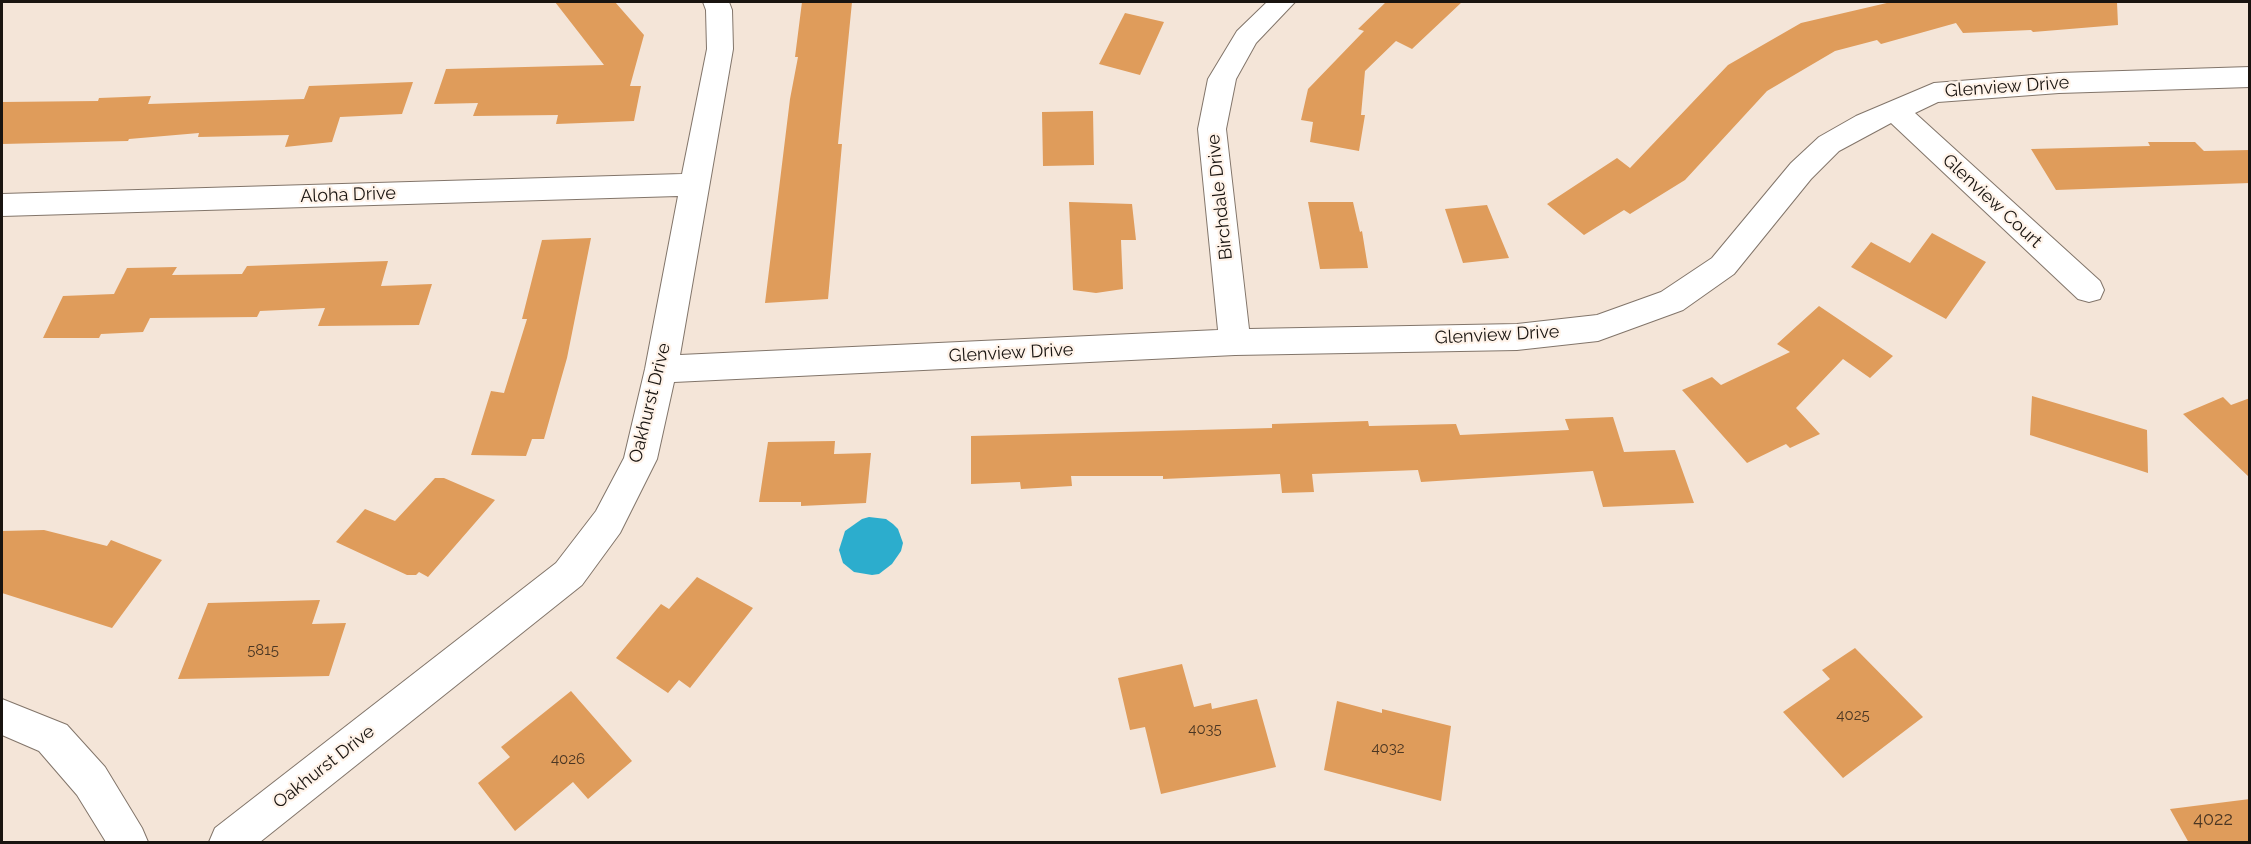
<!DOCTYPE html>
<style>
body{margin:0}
#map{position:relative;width:2251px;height:844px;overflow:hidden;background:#f4e5d8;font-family:Raleway,sans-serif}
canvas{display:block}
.frame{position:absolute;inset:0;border:3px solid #191410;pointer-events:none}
</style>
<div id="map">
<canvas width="2251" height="844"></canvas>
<div class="frame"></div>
</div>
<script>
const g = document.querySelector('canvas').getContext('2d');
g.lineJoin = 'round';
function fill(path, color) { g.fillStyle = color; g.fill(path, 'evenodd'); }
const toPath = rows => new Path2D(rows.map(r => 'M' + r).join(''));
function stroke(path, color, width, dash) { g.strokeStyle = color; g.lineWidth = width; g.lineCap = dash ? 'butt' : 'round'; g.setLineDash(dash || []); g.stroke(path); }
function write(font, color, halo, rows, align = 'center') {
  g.font = font + ' Raleway,sans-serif'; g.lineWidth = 4.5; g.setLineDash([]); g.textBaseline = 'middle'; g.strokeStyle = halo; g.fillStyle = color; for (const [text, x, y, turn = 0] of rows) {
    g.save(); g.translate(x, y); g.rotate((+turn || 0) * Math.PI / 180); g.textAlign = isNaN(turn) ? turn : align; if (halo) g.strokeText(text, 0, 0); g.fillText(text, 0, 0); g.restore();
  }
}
fill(toPath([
 [869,517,886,519,893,524,898,529,903,543,901,551,892,564,879,574,872,575,854,572,843,563,839,550,845,531,862,519]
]), '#2cadcd');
fill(toPath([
 [555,2,615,2,644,35,630,86,641,86,634,121,556,124,558,115,473,116,478,103,434,104,446,69,604,65],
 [802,2,852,2,838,144,842,144,828,299,765,303,790,99,798,57,795,57],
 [1386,2,1462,2,1412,49,1396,41,1365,71,1361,115,1365,115,1359,151,1310,142,1313,122,1301,120,1308,89,1364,31,1358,29],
 [1891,2,2117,2,2118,25,2033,32,2031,30,1963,33,1956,23,1881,44,1877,40,1835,51,1767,91,1685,180,1630,214,1624,210,1584,235,1547,204,1617,158,1630,168,1728,65,1801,23],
 [1125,13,1164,22,1140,75,1099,64],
 [413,82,402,114,340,117,332,142,285,147,289,135,198,137,199,133,129,139,128,141,2,144,2,102,98,101,99,98,151,96,148,104,304,99,309,86],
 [1093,111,1094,165,1043,166,1042,112],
 [2148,142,2195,142,2204,151,2250,150,2250,183,2056,190,2031,149,2150,146],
 [1069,202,1132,204,1136,240,1121,240,1123,289,1096,293,1073,290],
 [1308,202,1353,202,1360,232,1362,231,1368,268,1320,269],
 [1487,205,1509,258,1463,263,1445,209],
 [1932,233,1986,262,1946,319,1851,267,1871,242,1910,263],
 [591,238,567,358,544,439,532,439,526,456,471,455,491,391,504,393,527,319,522,319,542,240],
 [388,261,381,286,432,284,419,325,318,326,325,308,260,311,257,317,150,318,143,332,101,334,99,338,43,338,63,296,114,294,127,268,177,267,172,275,242,274,247,266],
 [1819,306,1893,356,1870,378,1843,359,1796,408,1820,434,1790,448,1786,444,1747,463,1682,390,1712,377,1721,385,1790,352,1777,344],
 [2032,396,2147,430,2148,473,2030,435],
 [2223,397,2231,405,2250,398,2250,478,2183,414],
 [1613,417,1624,452,1675,450,1694,503,1603,507,1593,471,1421,482,1418,470,1312,474,1314,492,1282,493,1280,474,1163,479,1163,476,1071,476,1072,486,1021,489,1020,482,971,484,971,436,1272,428,1272,424,1368,421,1369,426,1456,424,1460,435,1569,430,1565,419],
 [835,441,834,454,871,453,866,503,801,506,801,502,759,502,768,442],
 [435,478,444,478,495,500,428,577,419,572,416,575,407,575,336,542,365,509,395,521],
 [44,530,107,546,111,540,162,560,112,628,2,593,2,531],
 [697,577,753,608,690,688,679,680,668,693,616,658,661,604,669,609],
 [320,600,312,624,346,623,329,676,178,679,208,603],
 [1855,648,1923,717,1843,778,1783,712,1830,679,1822,670],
 [1182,664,1194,707,1211,703,1212,709,1257,699,1276,767,1161,794,1145,727,1130,730,1118,678],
 [571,691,632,761,588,799,573,782,515,831,478,783,510,757,501,747],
 [1337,701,1382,713,1382,709,1451,726,1441,801,1324,770],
 [2250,799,2250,843,2189,843,2170,809]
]), '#df9c5b');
const minor = toPath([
 [703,2,729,2,732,10,733,49,680,355,1218,330,1198,129,1208,79,1237,31,1267,2,1295,2,1256,43,1236,79,1226,129,1249,329,1517,324,1597,315,1661,292,1712,258,1791,163,1819,137,1856,116,1934,83,2059,73,2250,67,2250,87,2059,93,1938,102,1915,113,2100,281,2104,290,2100,299,2089,302,2078,299,1891,123,1839,151,1811,179,1734,274,1683,310,1598,341,1517,350,1235,355,674,382,657,459,620,533,582,585,260,842,209,842,215,828,556,563,596,511,624,458,645,369,678,196,2,216,2,194,682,174,707,49,706,10,703,2],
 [2,699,67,725,105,767,142,828,148,842,106,842,77,795,39,751,2,735,2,699]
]);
stroke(minor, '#82756a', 2);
fill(minor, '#fff');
write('15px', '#4a3623', null, [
 ["5815",263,650],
 ["4025",1853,715],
 ["4035",1205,729],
 ["4032",1388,748],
 ["4026",568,759]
]);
write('18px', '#191410', '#fff3e9', [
 ["Glenview Drive",2007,87,-4],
 ["Aloha Drive",348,195,-2],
 ["Birchdale Drive",1220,197,-96],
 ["Glenview Court",1992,201,43],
 ["Glenview Drive",1497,335,-3],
 ["Glenview Drive",1011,353,-3],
 ["Oakhurst Drive",650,403,-76],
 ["Oakhurst Drive",324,767,-38]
]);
write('18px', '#4a3623', null, [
 ["4022",2213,820]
]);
</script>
